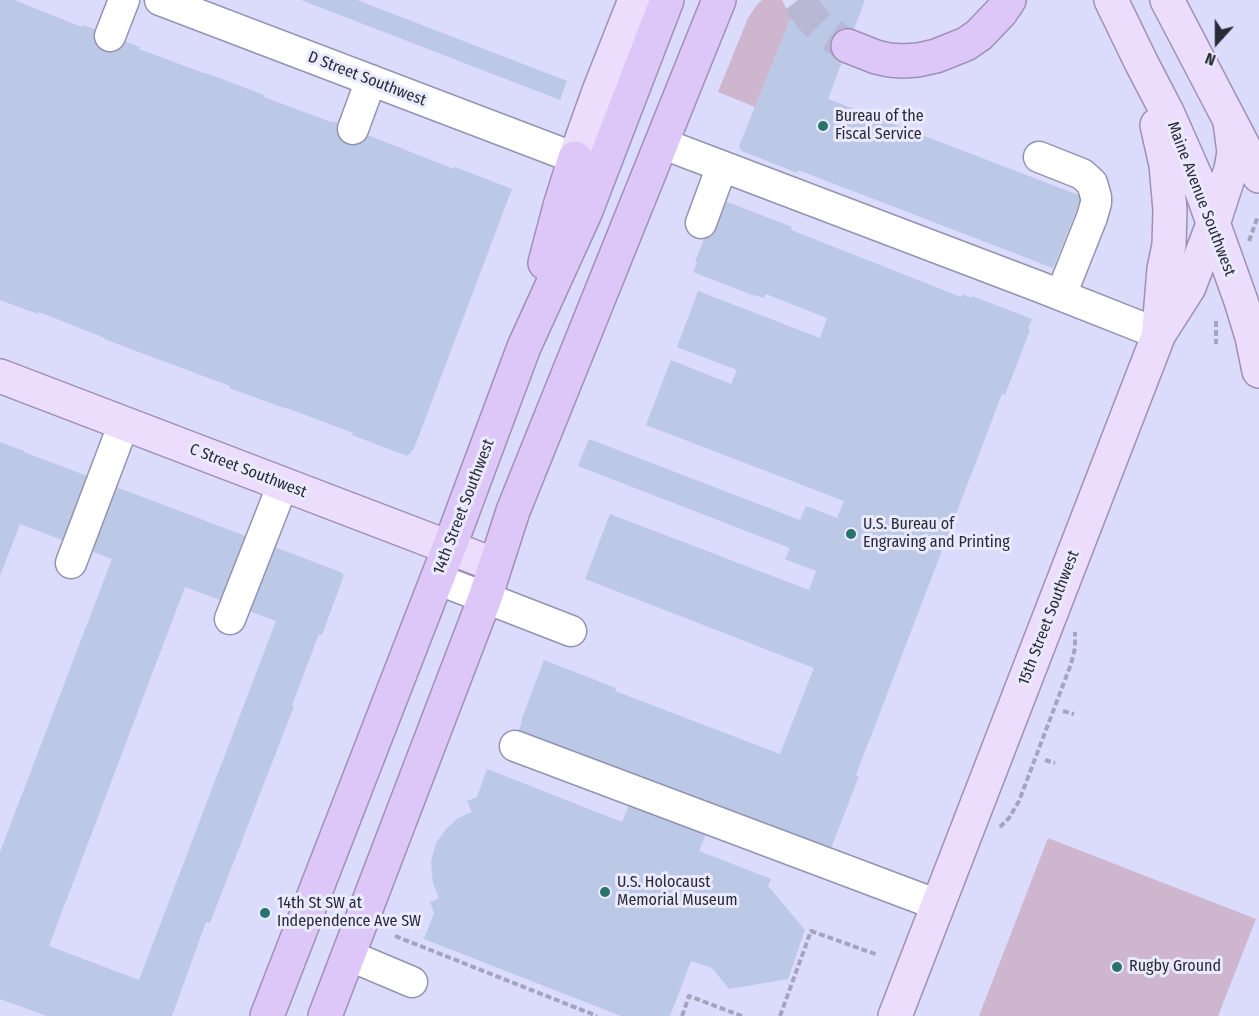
<!DOCTYPE html>
<style>
body{margin:0}
#map{position:relative;width:1259px;height:1016px;overflow:hidden;background:#dbdbfc;font-family:"Fira Sans Condensed",sans-serif}
canvas{display:block}
.north{position:absolute;left:1187px;top:12px;width:60px;height:60px;-webkit-text-stroke:4px #eaeafe;paint-order:stroke;rotate:201deg;font-size:16px;font-weight:700;line-height:24px;text-align:center;color:#2b2a37}
.north::after{content:'';display:block;margin:auto;width:21px;height:27px;background:#2b2a37;clip-path:polygon(50% 0,100% 100%,50% 72%,0 100%)}
</style>
<div id="map">
<canvas width="1259" height="1016"></canvas>
<div class="north">N</div>
</div>
<script>
const g = document.querySelector('canvas').getContext('2d');
g.lineJoin = 'round';
function fill(path, color) { g.fillStyle = color; g.fill(path, 'evenodd'); }
const toPath = rows => new Path2D(rows.map(r => 'M' + r).join(''));
function stroke(path, color, width, dash) { g.strokeStyle = color; g.lineWidth = width; g.lineCap = dash ? 'butt' : 'round'; g.setLineDash(dash || []); g.stroke(path); }
function write(font, color, halo, rows, align = 'center') {
  g.font = font + ' "Fira Sans Condensed",sans-serif'; g.lineWidth = 6; g.setLineDash([]); g.textBaseline = 'middle'; g.strokeStyle = halo; g.fillStyle = color; for (const [text, x, y, turn = 0] of rows) {
    g.save(); g.translate(x, y); g.rotate((+turn || 0) * Math.PI / 180); g.textAlign = isNaN(turn) ? turn : align; if (halo) g.strokeText(text, 0, 0); g.fillText(text, 0, 0); g.restore();
  }
}
fill(toPath([
 [762,0,782,0,791,18,755,107,718,92,748,18,756,6],
 [1048,838,1256,919,1218,1016,979,1016]
]), '#ceb6cf');
fill(toPath([
 [0,0,14,0,82,27,83,25,140,47,139,49,206,74,206,73,264,95,264,97,331,122,332,121,454,169,455,167,512,189,413,451,412,450,410,455,408,454,407,456,352,435,353,433,287,408,287,409,229,388,230,386,104,339,105,338,39,312,38,314,0,300],
 [301,0,357,0,567,81,560,100],
 [798,0,865,0,828,99,1081,196,1081,199,1053,268,798,170,797,173,742,151,739,146],
 [720,199,792,227,791,230,961,297,962,294,971,298,972,296,1032,319,1028,328,1030,330,1005,395,1002,394,856,775,859,776,829,853,758,822,591,758,589,761,518,732,522,722,521,721,544,660,616,688,615,691,780,754,814,668,585,579,610,514,809,590,816,571,785,559,790,548,578,466,589,439,800,520,806,506,837,518,844,501,646,425,671,360,731,384,737,370,677,347,698,291,820,338,827,318,766,294,764,298,755,295,755,296,693,272,697,263,695,262],
 [0,442,24,451,24,452,343,573,342,575,344,575,322,635,319,634,292,705,294,706,210,923,206,922,172,1016,47,1016,0,999,0,852,112,559,20,524,0,576],
 [185,587,276,621,139,980,49,946],
 [487,769,622,822,632,798,709,827,699,851,771,879,768,886,805,930,788,979,729,989,712,968,691,961,670,1016,621,1016,424,939,434,913,430,902,439,898,433,883,431,862,436,843,446,829,458,818,472,812,467,801,477,797]
]), '#bbc8e6');
stroke(toPath([
 [798,0,813,20,822,29,848,46]
]), '#b8b8d5', 33, [33, 16]);
const minor = toPath([
 [160,0,575,158],
 [110,36,124,0],
 [353,129,371,80],
 [661,143,1040,287,1159,334],
 [1039,157,1082,174,1092,183,1096,197,1096,203,1092,217,1061,295],
 [701,223,722,166],
 [71,563,124,423],
 [437,579,571,631],
 [230,619,283,484],
 [515,746,938,905],
 [348,955,412,982]
]);
const major = toPath([
 [1111,0,1141,62,1167,112,1201,189,1241,301,1252,337,1259,371],
 [1167,0,1259,176],
 [1157,125,1166,165,1170,210,1169,245,1164,269,1159,329],
 [575,158,599,91,635,0],
 [0,376,495,565],
 [895,1016,1159,334,1189,287,1213,224,1231,169,1234,152,1230,122]
]);
const highway = toPath([
 [848,46,876,57,889,60,903,61,918,60,936,56,966,44,979,35,1001,12,1009,0],
 [545,263,560,206,575,158],
 [267,1016,449,548,524,347,585,213,667,0],
 [325,1016,485,598,513,511,719,0]
]);
stroke(minor, '#9393b1', 33);
stroke(major, '#9f90b4', 36);
stroke(highway, '#9f90b4', 36);
stroke(toPath([
 [1249,241,1258,216],
 [1216,321,1216,344],
 [1063,711,1074,714],
 [1045,760,1055,763],
 [1000,827,1009,818,1019,801,1071,664,1075,648,1075,632],
 [395,936,597,1016],
 [682,1016,689,996,742,1016],
 [780,1016,811,931,878,955]
]), '#a4a4bf', 4, [6, 3]);
stroke(minor, '#fff', 30);
stroke(major, '#ebddfb', 33);
stroke(highway, '#ddc7f8', 33);
for (const [x, y, r, color] of [
 [823,126,6,"#29726d"],
 [851,534,6,"#29726d"],
 [605,892,6,"#29726d"],
 [265,913,6,"#29726d"],
 [1117,967,6,"#29726d"]
]) { const dot = new Path2D(); dot.arc(x, y, r, 0, 2 * Math.PI); g.fillStyle = color; g.fill(dot); stroke(dot, '#eaeafe', 2); }
write('16px', '#2b2a37', '#eaeafe', [
 ["D Street Southwest",367,79,21],
 ["Maine Avenue Southwest",1201,199,69],
 ["C Street Southwest",248,471,21],
 ["14th Street Southwest",464,507,-69],
 ["15th Street Southwest",1049,618,-69]
]);
write('16px', '#2b2a37', '#eaeafe', [
 ["Bureau of the",835,117],
 ["Fiscal Service",835,135],
 ["U.S. Bureau of",863,525],
 ["Engraving and Printing",863,543],
 ["U.S. Holocaust",617,883],
 ["Memorial Museum",617,901],
 ["14th St SW at",277,904],
 ["Independence Ave SW",277,922],
 ["Rugby Ground",1129,967]
], 'left');
</script>
